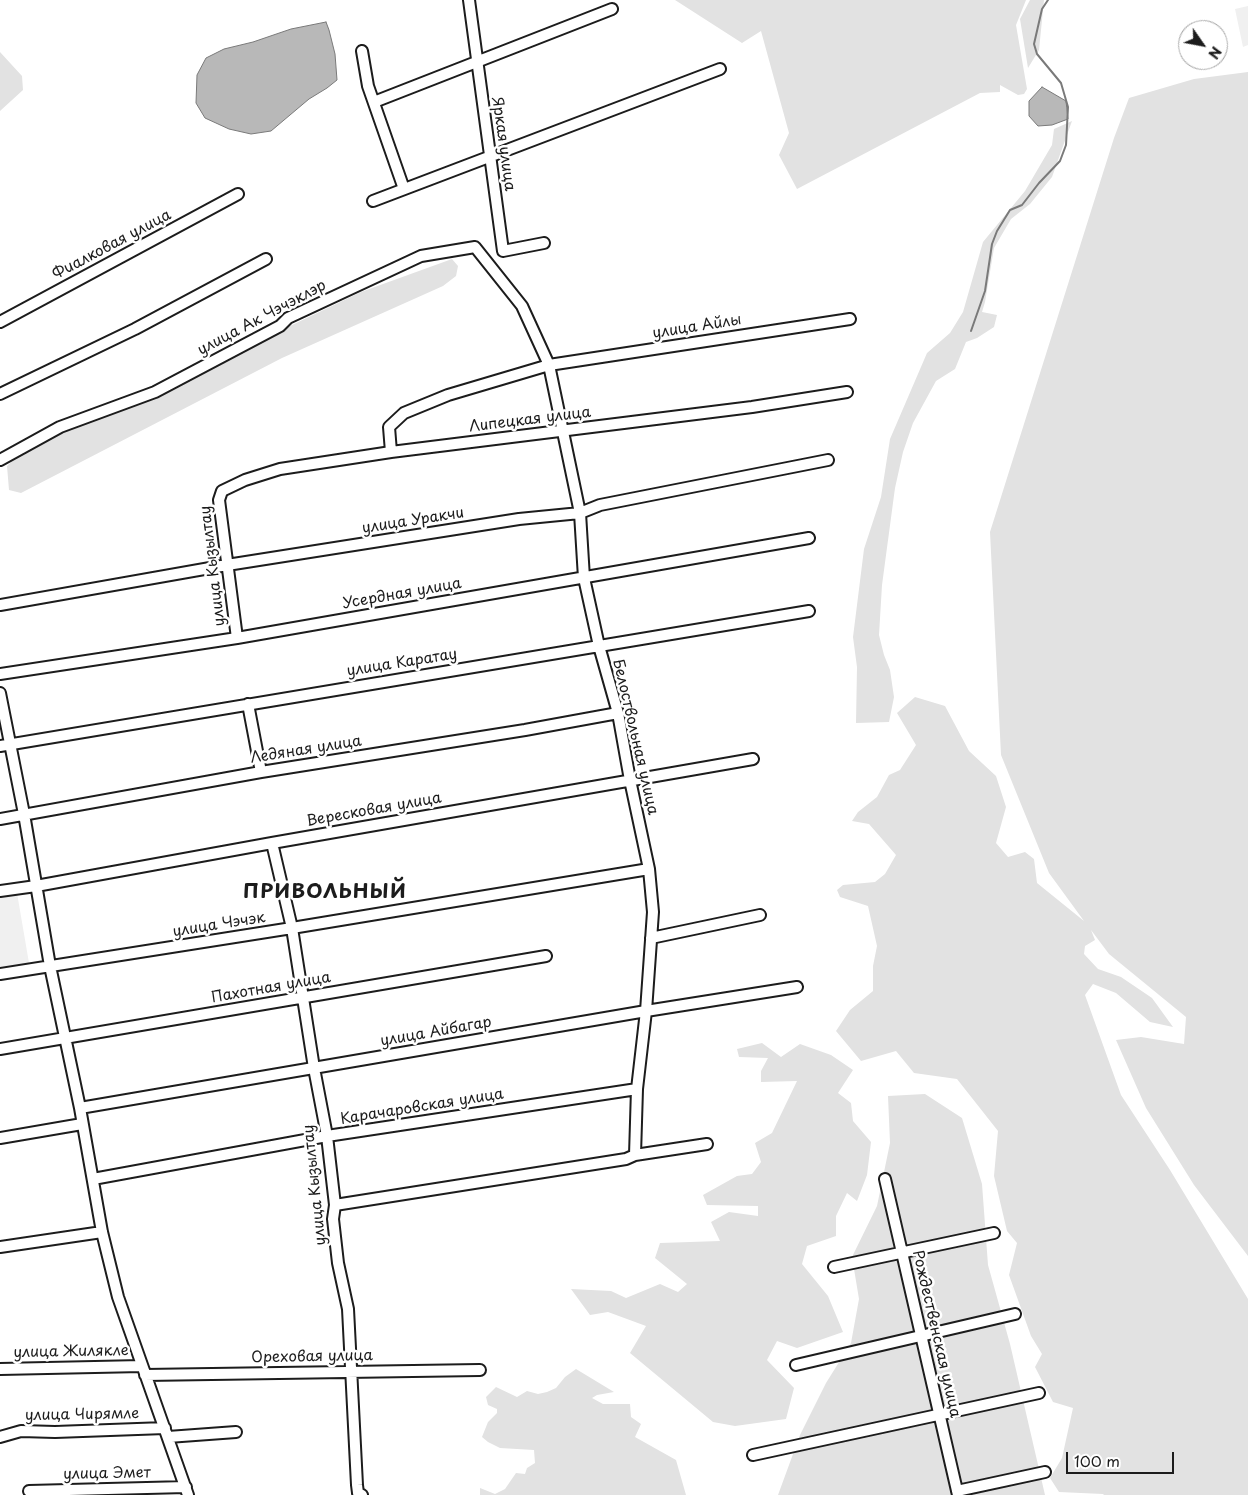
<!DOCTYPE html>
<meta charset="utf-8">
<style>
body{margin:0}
#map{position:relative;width:1248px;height:1495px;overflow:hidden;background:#fff;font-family:"Playpen Sans",sans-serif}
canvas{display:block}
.north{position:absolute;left:1178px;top:20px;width:50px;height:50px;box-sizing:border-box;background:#fff;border:1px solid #a4a4a4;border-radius:50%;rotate:123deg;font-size:14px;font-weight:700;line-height:20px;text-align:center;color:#1c1c1c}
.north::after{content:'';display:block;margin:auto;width:18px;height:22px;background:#1c1c1c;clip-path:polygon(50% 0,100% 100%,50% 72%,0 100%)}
.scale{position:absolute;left:1066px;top:1452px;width:108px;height:22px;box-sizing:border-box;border:2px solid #1c1c1c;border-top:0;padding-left:6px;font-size:15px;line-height:18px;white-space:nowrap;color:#1c1c1c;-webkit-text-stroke:4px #fff;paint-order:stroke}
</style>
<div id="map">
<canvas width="1248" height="1495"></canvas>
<div class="north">N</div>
<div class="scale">100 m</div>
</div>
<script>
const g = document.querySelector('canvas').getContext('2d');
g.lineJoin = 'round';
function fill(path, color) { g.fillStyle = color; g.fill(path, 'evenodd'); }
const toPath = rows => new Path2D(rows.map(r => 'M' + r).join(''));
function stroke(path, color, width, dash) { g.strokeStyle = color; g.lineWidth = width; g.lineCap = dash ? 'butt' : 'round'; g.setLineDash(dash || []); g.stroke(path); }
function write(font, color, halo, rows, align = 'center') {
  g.font = font + ' "Playpen Sans",sans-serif'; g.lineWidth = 5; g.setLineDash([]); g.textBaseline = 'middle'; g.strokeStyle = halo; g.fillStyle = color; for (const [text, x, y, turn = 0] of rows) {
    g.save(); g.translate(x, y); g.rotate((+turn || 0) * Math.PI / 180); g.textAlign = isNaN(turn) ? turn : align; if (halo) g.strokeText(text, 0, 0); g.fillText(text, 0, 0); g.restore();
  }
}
fill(toPath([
 [1248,6,1248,45,1243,47,1235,9],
 [17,893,29,963,0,967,0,896]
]), '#f0f0f0');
fill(toPath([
 [675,0,1026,0,1016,25,1027,89,1024,94,1018,95,1000,85,1000,92,980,93,797,189,779,155,789,133,761,31,742,43],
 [1030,0,1044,0,1039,50,1028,68,1020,19],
 [0,52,22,76,23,90,0,111],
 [1248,72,1248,1256,1194,1185,1146,1108,1116,1040,1141,1037,1184,1044,1186,1017,1109,954,1091,930,1095,940,1085,946,1084,954,1098,969,1121,977,1152,998,1173,1027,1150,1022,1116,993,1093,984,1085,995,1121,1095,1170,1170,1248,1299,1248,1495,1104,1495,1103,1494,1059,1492,1050,1478,1062,1458,1073,1408,1053,1402,1035,1367,1042,1354,1031,1336,1009,1275,1017,1243,1007,1231,994,1176,998,1131,957,1079,914,1073,896,1051,861,1061,836,1031,850,1010,873,991,873,966,877,946,868,906,840,897,837,890,843,885,875,882,885,874,896,855,869,824,852,821,858,812,877,797,889,775,900,770,916,745,897,713,915,697,945,706,969,751,996,776,1006,807,996,843,1008,857,1025,852,1034,859,1037,883,1084,921,1049,873,1001,755,990,532,1114,138,1129,98,1194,79],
 [1072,121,1052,177,1030,204,1011,219,994,248,985,302,982,312,997,315,994,327,977,338,966,342,955,369,936,381,913,423,903,452,895,488,882,585,879,635,884,655,890,670,894,697,889,722,856,723,857,667,853,637,864,549,881,497,890,439,927,353,950,333,963,312,983,242,1025,191,1052,145,1054,129],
 [452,259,458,266,456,276,443,286,282,358,21,493,9,490,7,466,17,456,97,415,174,388,244,348,361,292],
 [762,1043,781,1057,800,1044,831,1055,853,1070,838,1093,851,1103,853,1121,871,1142,867,1175,857,1201,847,1193,836,1216,836,1236,807,1246,802,1264,828,1296,843,1332,797,1348,777,1341,767,1360,794,1388,786,1419,735,1426,713,1422,630,1353,646,1326,608,1312,590,1315,571,1289,611,1291,626,1298,660,1284,678,1292,687,1284,655,1258,660,1243,720,1241,711,1222,729,1212,758,1216,758,1206,707,1205,703,1195,737,1176,752,1174,761,1162,755,1143,772,1133,797,1081,761,1082,761,1071,768,1058,739,1057,737,1049],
 [925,1094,962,1118,982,1184,988,1265,1010,1344,1045,1495,778,1495,800,1435,826,1383,851,1343,859,1299,852,1257,877,1206,890,1143,888,1096],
 [576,1369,614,1392,597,1395,592,1398,603,1404,630,1404,631,1417,641,1424,635,1437,676,1460,686,1495,480,1495,480,1488,495,1494,505,1489,516,1473,525,1474,527,1468,535,1463,534,1450,500,1448,488,1442,482,1437,488,1422,497,1413,497,1409,488,1405,486,1397,496,1387,517,1397,527,1391,538,1394,547,1392,556,1388,565,1377]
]), '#e2e2e2');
const water = toPath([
 [326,22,329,30,335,54,337,80,327,88,309,99,271,131,251,134,229,129,205,118,196,103,197,75,206,58,224,49,253,42,291,29,326,22],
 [1042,87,1066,101,1068,119,1052,125,1038,126,1029,116,1029,101,1042,87]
]);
fill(water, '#b8b8b8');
stroke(water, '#7a7a7a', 1);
stroke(toPath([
 [971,331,985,291,992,244,997,231,1010,210,1022,205,1039,183,1060,161,1066,145,1068,107,1061,83,1037,54,1034,44,1042,9,1048,0]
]), '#7a7a7a', 2);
const minor = toPath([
 [469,0,503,251,544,243],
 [362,51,368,86,404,189],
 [374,102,612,9],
 [373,201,720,69],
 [0,322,238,194],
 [0,394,135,329,266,259],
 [391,452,389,427,404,413,448,395,549,365,850,319],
 [0,460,60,427,155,392,280,326,288,318,421,256,475,247,522,306,549,365,580,513,584,578,599,646,618,713,630,780,649,869,653,912,646,1011,637,1089,635,1155],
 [0,605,227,565,519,519,580,513,600,505,828,460],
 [237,638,219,500,222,491,245,480,280,469,391,452,752,407,847,392],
 [0,674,237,638,809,538],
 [0,693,24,814,50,966,80,1108,102,1232,118,1297,188,1495],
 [248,704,261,772],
 [0,746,809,611],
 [0,819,261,772,525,730,618,713],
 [272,843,292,928,314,1068,327,1136,335,1205,333,1219,338,1263,348,1309,357,1485,358,1493,362,1495],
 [0,891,36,886,272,843,753,759],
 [651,938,760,915],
 [0,974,292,928,649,869],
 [0,1049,546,956],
 [80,1108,646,1011,797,987],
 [0,1138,82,1124],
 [93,1179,327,1136,637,1089],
 [885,1179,958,1495],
 [335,1205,626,1159,635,1155,707,1144],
 [0,1247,102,1232],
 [834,1267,994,1233],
 [796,1365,1015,1314],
 [0,1369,142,1366],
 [145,1375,480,1370],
 [0,1437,21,1431,55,1432,165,1428],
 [168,1437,236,1432],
 [753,1455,1039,1393],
 [29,1491,186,1487],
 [957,1491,1045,1472]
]);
stroke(minor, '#1c1c1c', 14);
stroke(minor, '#fff', 10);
write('15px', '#1c1c1c', '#fff', [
 ["Яркая улица",503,144,82],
 ["Фиалковая улица",112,245,-28],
 ["улица Ак Чэчэклэр",262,318,-28],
 ["улица Айлы",697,327,-9],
 ["Липецкая улица",530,420,-7],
 ["улица Уракчи",413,521,-9],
 ["улица Кызылтау",213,566,-97],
 ["Усердная улица",402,594,-10],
 ["улица Каратау",402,663,-9],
 ["Белоствольная улица",635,737,77],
 ["Ледяная улица",306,750,-9],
 ["Вересковая улица",374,810,-10],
 ["улица Чэчэк",219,925,-9],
 ["Пахотная улица",271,988,-10],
 ["улица Айбагар",436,1032,-10],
 ["Карачаровская улица",422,1107,-9],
 ["улица Кызылтау",315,1185,-96],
 ["Рождественская улица",936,1334,77],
 ["улица Жилякле",71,1352,-1],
 ["Ореховая улица",312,1357,-1],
 ["улица Чирямле",82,1415,-1],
 ["улица Эмет",107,1474,-1]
]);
g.letterSpacing = '1px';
write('bold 20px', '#1c1c1c', '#fff', [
 ["ПРИВОЛЬНЫЙ",325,892]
]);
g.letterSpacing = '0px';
</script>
